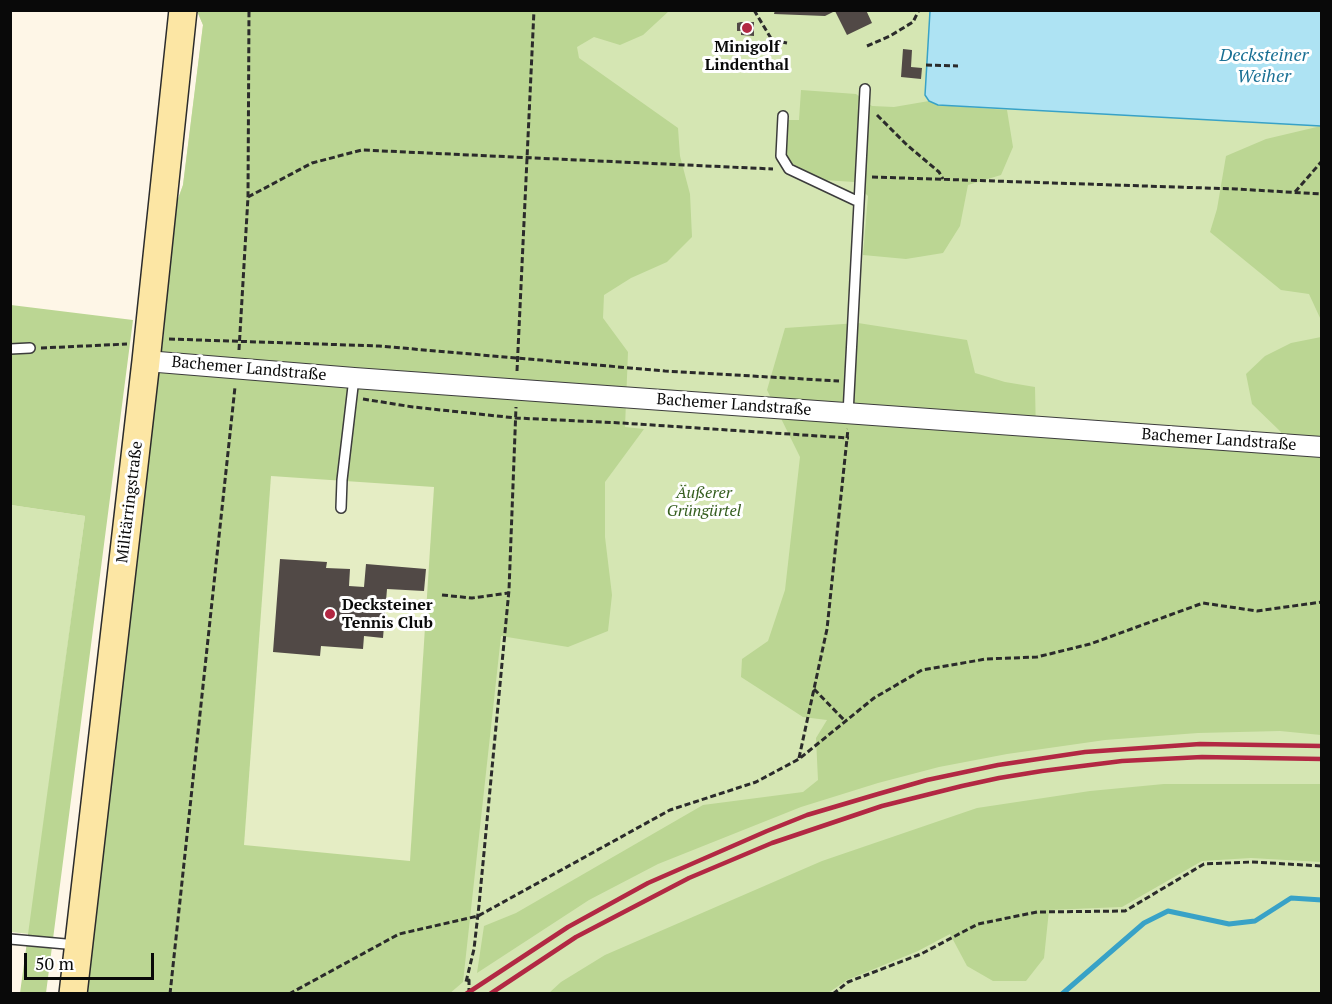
<!DOCTYPE html>
<meta charset="utf-8">
<style>
body{margin:0}
#map{position:relative;width:1332px;height:1004px;overflow:hidden;background:#fef6e7;font-family:"PT Serif",serif}
canvas{display:block}
.frame{position:absolute;inset:0;border:12px solid #090909;pointer-events:none}
.scale{position:absolute;left:24px;top:953px;width:130px;height:27px;box-sizing:border-box;border:3px solid #090909;border-top:0;padding-left:8px;font-size:18px;line-height:21px;white-space:nowrap;color:#090909;-webkit-text-stroke:4px #fff;paint-order:stroke}
</style>
<div id="map">
<canvas width="1332" height="1004"></canvas>
<div class="frame"></div>
<div class="scale">50 m</div>
</div>
<script>
const g = document.querySelector('canvas').getContext('2d');
g.lineJoin = 'round';
function fill(path, color) { g.fillStyle = color; g.fill(path, 'evenodd'); }
const toPath = rows => new Path2D(rows.map(r => 'M' + r).join(''));
function stroke(path, color, width, dash) { g.strokeStyle = color; g.lineWidth = width; g.lineCap = dash ? 'butt' : 'round'; g.setLineDash(dash || []); g.stroke(path); }
function write(font, color, halo, rows, align = 'center') {
  g.font = font + ' "PT Serif",serif'; g.lineWidth = 6; g.setLineDash([]); g.textBaseline = 'middle'; g.strokeStyle = halo; g.fillStyle = color; for (const [text, x, y, turn = 0] of rows) {
    g.save(); g.translate(x, y); g.rotate((+turn || 0) * Math.PI / 180); g.textAlign = isNaN(turn) ? turn : align; if (halo) g.strokeText(text, 0, 0); g.fillText(text, 0, 0); g.restore();
  }
}
fill(toPath([
 [197,11,1321,11,1321,993,87,994,164,334,173,213,183,185,203,25],
 [11,505,85,516,29,934,11,932]
]), '#d5e6b3');
fill(toPath([
 [197,11,669,11,643,35,620,45,594,37,577,47,579,58,678,128,680,156,690,194,692,237,667,262,631,278,604,295,603,318,628,352,625,427,644,429,605,482,605,537,612,595,608,631,568,647,501,636,463,982,449,994,87,994,143,485,164,334,173,213,183,185,203,25],
 [801,90,856,94,872,106,894,107,929,101,938,105,1007,110,1013,147,1001,175,968,185,960,226,943,253,906,259,863,255,868,196,854,182,824,180,792,166,786,158,788,120,799,120],
 [1321,126,1321,320,1309,294,1281,290,1210,232,1217,209,1226,156,1266,139],
 [11,305,133,320,46,993,20,993,85,516,11,505],
 [858,323,967,340,975,373,1005,382,1035,387,1036,436,1280,451,1281,432,1252,404,1246,374,1265,356,1291,343,1321,337,1321,735,1280,731,1198,733,1105,740,1007,754,939,767,878,783,801,807,658,864,589,900,477,973,484,926,516,913,703,805,803,792,818,780,816,738,827,720,803,717,741,677,742,659,768,641,785,590,800,457,767,390,785,328],
 [1164,784,1321,784,1321,862,1251,858,1202,861,1122,907,1049,910,1044,958,1026,981,993,981,967,966,950,934,918,951,847,980,828,993,549,993,561,982,605,955,822,861,977,808,1090,791]
]), '#bbd693');
fill(toPath([
 [271,476,434,487,410,861,244,845]
]), '#e5edc4');
const water = toPath([
 [930,11,1321,11,1321,126,938,105,929,101,925,95,930,11]
]);
fill(water, '#aee3f3');
stroke(water, '#38a2c7', 1.5);
stroke(toPath([
 [1062,994,1144,923,1168,911,1229,924,1255,921,1291,898,1322,900]
]), '#38a2c7', 5);
fill(toPath([
 [775,10,866,10,872,23,847,35,835,11,825,16,774,14],
 [741,22,754,22,754,36,741,35,741,31,737,31,737,23],
 [903,49,912,50,911,67,922,68,921,79,901,77],
 [280,559,327,562,326,568,350,569,349,586,364,587,366,564,426,569,424,591,387,589,383,638,364,636,363,649,321,646,320,656,273,652]
]), '#514946');
const lane = toPath([
 [783,116,781,156,789,169,859,202],
 [10,349,30,348],
 [848,414,865,89],
 [341,508,342,480,354,378],
 [10,939,77,945]
]);
const street = toPath([
 [146,361,354,378,1322,447]
]);
const secondary = toPath([
 [73,994,146,361,183,10]
]);
stroke(lane, '#3c3c3c', 12);
stroke(street, '#3c3c3c', 22);
stroke(secondary, '#2b2b2b', 30);
stroke(toPath([
 [754,10,772,40,787,43],
 [867,46,890,36,913,22,919,10],
 [926,65,958,66],
 [877,115,907,145,939,172,943,179],
 [872,177,1236,189,1322,194],
 [1295,192,1322,161],
 [248,197,312,163,362,150,773,169],
 [169,339,379,346,665,371,839,381],
 [41,348,127,344],
 [239,350,248,197,249,10],
 [517,371,534,10],
 [363,399,413,407,516,418,622,423,849,438],
 [442,595,472,598,509,593],
 [814,689,845,721],
 [799,758,827,629,848,429],
 [170,994,235,387],
 [289,994,399,934,478,916,670,810,756,782,799,759,874,698,922,670,986,659,1037,657,1090,644,1203,603,1257,611,1322,602],
 [469,994,469,980,466,982,474,949,479,905,509,590,516,407],
 [833,994,848,982,921,954,978,924,1037,912,1125,911,1204,864,1252,862,1322,866]
]), '#2b2b2b', 3, [6, 3]);
stroke(lane, '#fff', 9);
stroke(street, '#fff', 20);
stroke(secondary, '#fce6a4', 27);
stroke(toPath([
 [466,994,568,927,648,883,767,831,807,815,878,794,927,780,998,765,1085,752,1200,744,1322,746],
 [490,994,576,937,689,878,772,843,882,806,962,786,999,778,1042,771,1122,761,1202,757,1322,759]
]), '#b22843', 4.5);
for (const [x, y, r, color] of [
 [747,28,6,"#b22843"],
 [330,614,6,"#b22843"]
]) { const dot = new Path2D(); dot.arc(x, y, r, 0, 2 * Math.PI); g.fillStyle = color; g.fill(dot); stroke(dot, '#fff', 2); }
write('bold 16px', '#090909', '#fff', [
 ["Minigolf",747,47],
 ["Lindenthal",747,65],
 ["Decksteiner",342,605,"left"],
 ["Tennis Club",342,623,"left"]
]);
write('16px', '#090909', '#fff', [
 ["Bachemer Landstraße",249,369,5],
 ["Bachemer Landstraße",734,405,4],
 ["Bachemer Landstraße",1219,440,4],
 ["Militärringstraße",130,502,-83]
]);
write('italic 16px', '#345d1e', '#fff', [
 ["Äußerer",704,493],
 ["Grüngürtel",704,511]
]);
write('italic 18px', '#1a7094', '#fff', [
 ["Decksteiner",1264,56],
 ["Weiher",1264,77]
]);
</script>
